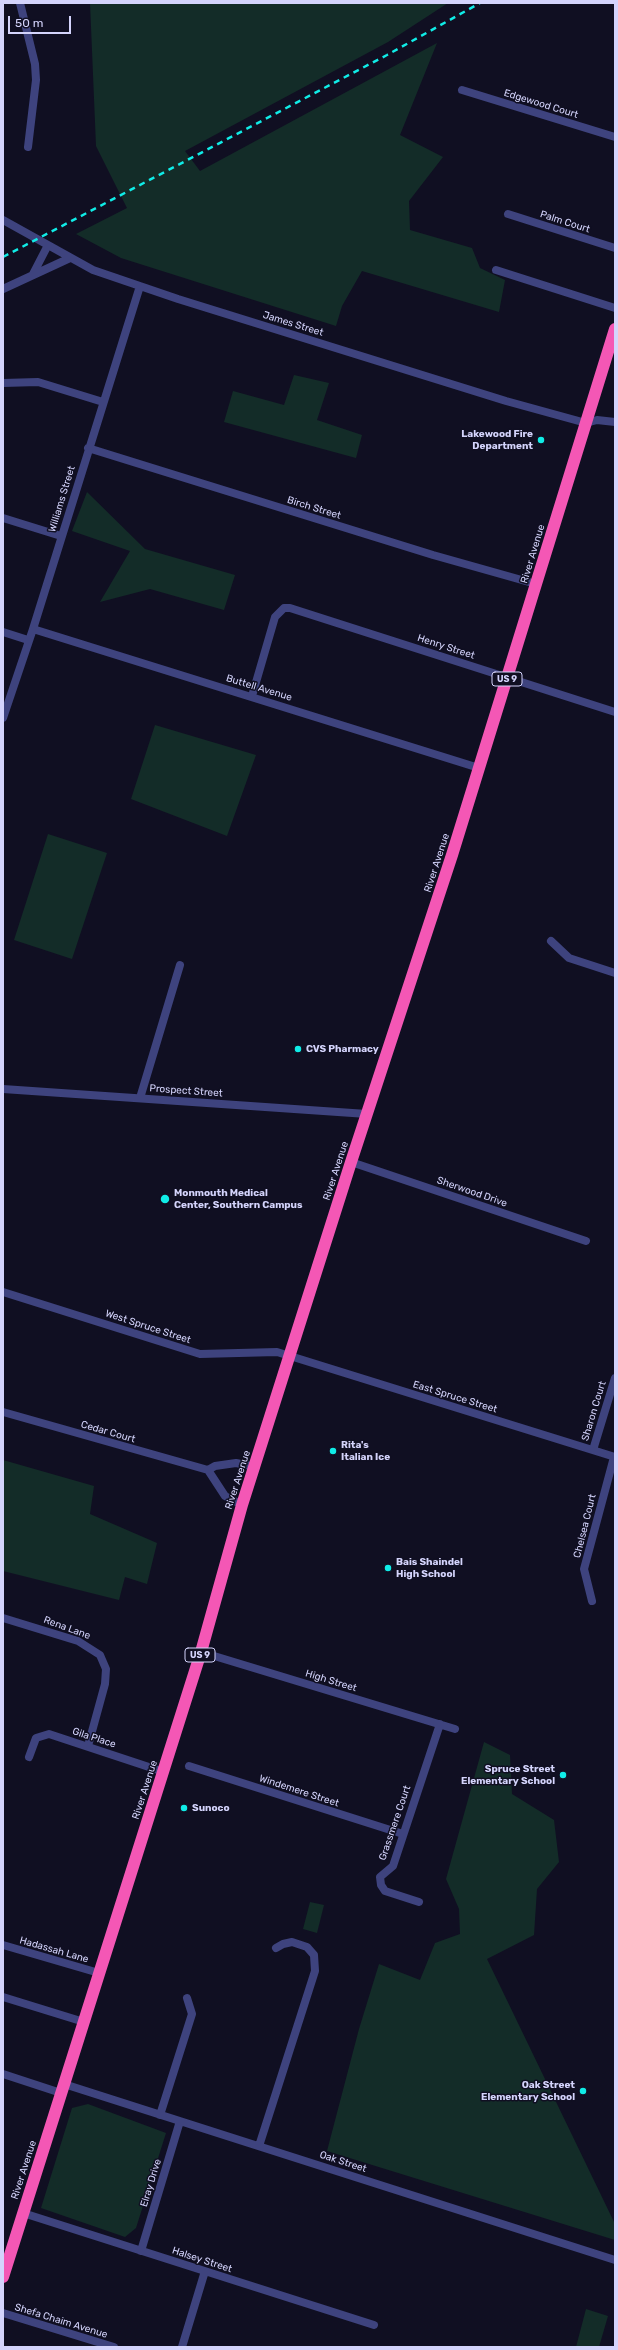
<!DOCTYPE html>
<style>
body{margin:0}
#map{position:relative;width:618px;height:2350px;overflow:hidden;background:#100f22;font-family:Rubik,sans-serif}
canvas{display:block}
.frame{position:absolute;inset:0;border:4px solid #d4d4fc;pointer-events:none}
.scale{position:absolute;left:8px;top:16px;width:63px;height:18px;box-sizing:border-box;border:2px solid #d4d4fc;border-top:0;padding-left:5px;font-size:12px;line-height:14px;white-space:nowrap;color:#d4d4fc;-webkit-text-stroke:3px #100f22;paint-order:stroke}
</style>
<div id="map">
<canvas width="618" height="2350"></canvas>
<div class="frame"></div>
<div class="scale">50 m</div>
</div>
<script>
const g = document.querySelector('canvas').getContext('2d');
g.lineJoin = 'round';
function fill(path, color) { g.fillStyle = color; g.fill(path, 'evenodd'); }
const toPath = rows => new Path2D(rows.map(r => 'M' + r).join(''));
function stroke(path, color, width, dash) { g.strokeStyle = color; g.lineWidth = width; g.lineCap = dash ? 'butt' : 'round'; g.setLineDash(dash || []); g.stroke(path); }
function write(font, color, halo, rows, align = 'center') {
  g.font = font + ' Rubik,sans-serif'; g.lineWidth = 3; g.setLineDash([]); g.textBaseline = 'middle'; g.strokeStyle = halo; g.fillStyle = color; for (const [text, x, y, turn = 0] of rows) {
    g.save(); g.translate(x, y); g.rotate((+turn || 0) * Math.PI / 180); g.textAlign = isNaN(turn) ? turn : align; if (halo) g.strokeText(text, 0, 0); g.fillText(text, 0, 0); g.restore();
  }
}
fill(toPath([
 [90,3,448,3,388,42,185,151,200,171,437,43,400,135,443,157,409,201,410,230,472,248,480,268,505,280,499,312,362,271,342,306,336,326,121,258,76,234,127,208,96,146],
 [294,375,329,383,317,420,362,435,356,458,224,422,233,391,284,405],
 [87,492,145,549,235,575,224,610,150,589,100,602,130,551,72,531],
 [155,725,256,755,227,836,131,799],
 [48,834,107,853,72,959,14,940],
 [3,1460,94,1486,90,1514,157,1543,147,1584,125,1577,119,1600,3,1571],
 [484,1742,510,1755,512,1794,554,1820,559,1862,537,1889,534,1935,487,1959,615,2224,615,2240,327,2151,359,2029,379,1964,420,1980,435,1943,460,1934,459,1909,446,1879],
 [310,1902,324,1905,317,1933,303,1929],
 [88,2104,166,2133,136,2228,125,2237,41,2208,72,2108],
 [586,2309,608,2316,599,2347,576,2347]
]), '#132c28');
stroke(toPath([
 [20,3,35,64,36,80,28,147],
 [462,90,615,137],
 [508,214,615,248],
 [3,220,93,270,178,299,506,401,586,423,597,420,615,422],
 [496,270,615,308],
 [33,274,48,245],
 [3,289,70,258],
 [3,383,38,382,103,402],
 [88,448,433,555,536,584],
 [3,518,61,536],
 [33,629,479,768],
 [3,632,28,640],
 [252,696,275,617,284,608,290,608,615,712],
 [3,718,33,629,140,286],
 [551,941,569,958,615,973],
 [3,1089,367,1114],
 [140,1098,180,965],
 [351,1162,586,1241],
 [3,1292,200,1354,277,1352,290,1356,615,1457],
 [3,1412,208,1470,215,1466,236,1463,256,1467],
 [593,1450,615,1378],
 [208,1470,225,1496,242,1505],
 [592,1601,584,1569,614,1457],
 [3,1618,78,1641,100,1655,106,1669,105,1684,88,1746],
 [201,1652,455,1729],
 [29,1757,36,1738,49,1734,164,1772],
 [189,1766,403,1834],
 [419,1902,385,1891,381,1885,380,1877,393,1866,440,1724],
 [3,1945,99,1973],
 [3,1997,84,2022],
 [3,2074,61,2093],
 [64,2084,615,2260],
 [160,2115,192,2014,187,1998],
 [259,2146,315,1971,314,1955,307,1947,292,1942,283,1944,276,1948],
 [23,2213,374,2325],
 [141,2251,180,2121],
 [3,2313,114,2347],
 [182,2347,205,2271]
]), '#3e437e', 8);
stroke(toPath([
 [3,2277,201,1652,242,1505,351,1162,452,855,615,329]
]), '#f457b5', 12);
stroke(toPath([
 [3,257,387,55,480,3]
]), '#10ece7', 2.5, [6, 5]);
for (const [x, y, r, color] of [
 [541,440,4,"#10ece7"],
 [298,1049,4,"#10ece7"],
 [165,1199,5,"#10ece7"],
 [333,1451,4,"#10ece7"],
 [388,1568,4,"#10ece7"],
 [563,1775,4,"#10ece7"],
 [184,1808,4,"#10ece7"],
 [583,2091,4,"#10ece7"]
]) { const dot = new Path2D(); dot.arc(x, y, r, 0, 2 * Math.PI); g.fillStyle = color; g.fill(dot); stroke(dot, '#100f22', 1.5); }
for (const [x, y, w] of [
 [507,679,30],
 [200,1655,30]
]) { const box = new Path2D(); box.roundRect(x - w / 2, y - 7, w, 14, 3); g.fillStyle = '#100f22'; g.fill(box); stroke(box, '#d4d4fc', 1); }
write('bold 9px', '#d4d4fc', null, [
 ["US 9",507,679],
 ["US 9",200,1655]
]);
write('10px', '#d4d4fc', '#100f22', [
 ["Edgewood Court",541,104,17],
 ["Palm Court",565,222,18],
 ["James Street",293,324,17],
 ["Williams Street",62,499,-73],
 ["Birch Street",314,508,17],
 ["River Avenue",533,554,-73],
 ["Henry Street",446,647,18],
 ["Buttell Avenue",259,688,17],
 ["River Avenue",437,863,-72],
 ["Prospect Street",186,1091,4],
 ["River Avenue",336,1171,-72],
 ["Sherwood Drive",472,1192,19],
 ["West Spruce Street",148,1327,18],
 ["East Spruce Street",455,1397,17],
 ["Sharon Court",594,1411,-73],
 ["Cedar Court",108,1432,16],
 ["River Avenue",238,1480,-72],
 ["Chelsea Court",585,1526,-76],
 ["Rena Lane",67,1628,20],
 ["High Street",331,1681,17],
 ["Gila Place",94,1738,18],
 ["River Avenue",145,1790,-72],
 ["Windemere Street",299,1791,18],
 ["Grassmere Court",395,1823,-71],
 ["Hadassah Lane",54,1950,16],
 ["Oak Street",343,2162,18],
 ["River Avenue",24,2170,-72],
 ["Elray Drive",151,2183,-73],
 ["Halsey Street",202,2260,18],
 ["Shefa Chaim Avenue",61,2321,17]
]);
write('bold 10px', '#d4d4fc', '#100f22', [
 ["Lakewood Fire",533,434,"right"],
 ["Department",533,446,"right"],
 ["CVS Pharmacy",306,1049],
 ["Monmouth Medical",174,1193],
 ["Center, Southern Campus",174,1205],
 ["Rita's",341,1445],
 ["Italian Ice",341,1457],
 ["Bais Shaindel",396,1562],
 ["High School",396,1574],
 ["Spruce Street",555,1769,"right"],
 ["Elementary School",555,1781,"right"],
 ["Sunoco",192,1808],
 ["Oak Street",575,2085,"right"],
 ["Elementary School",575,2097,"right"]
], 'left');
</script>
